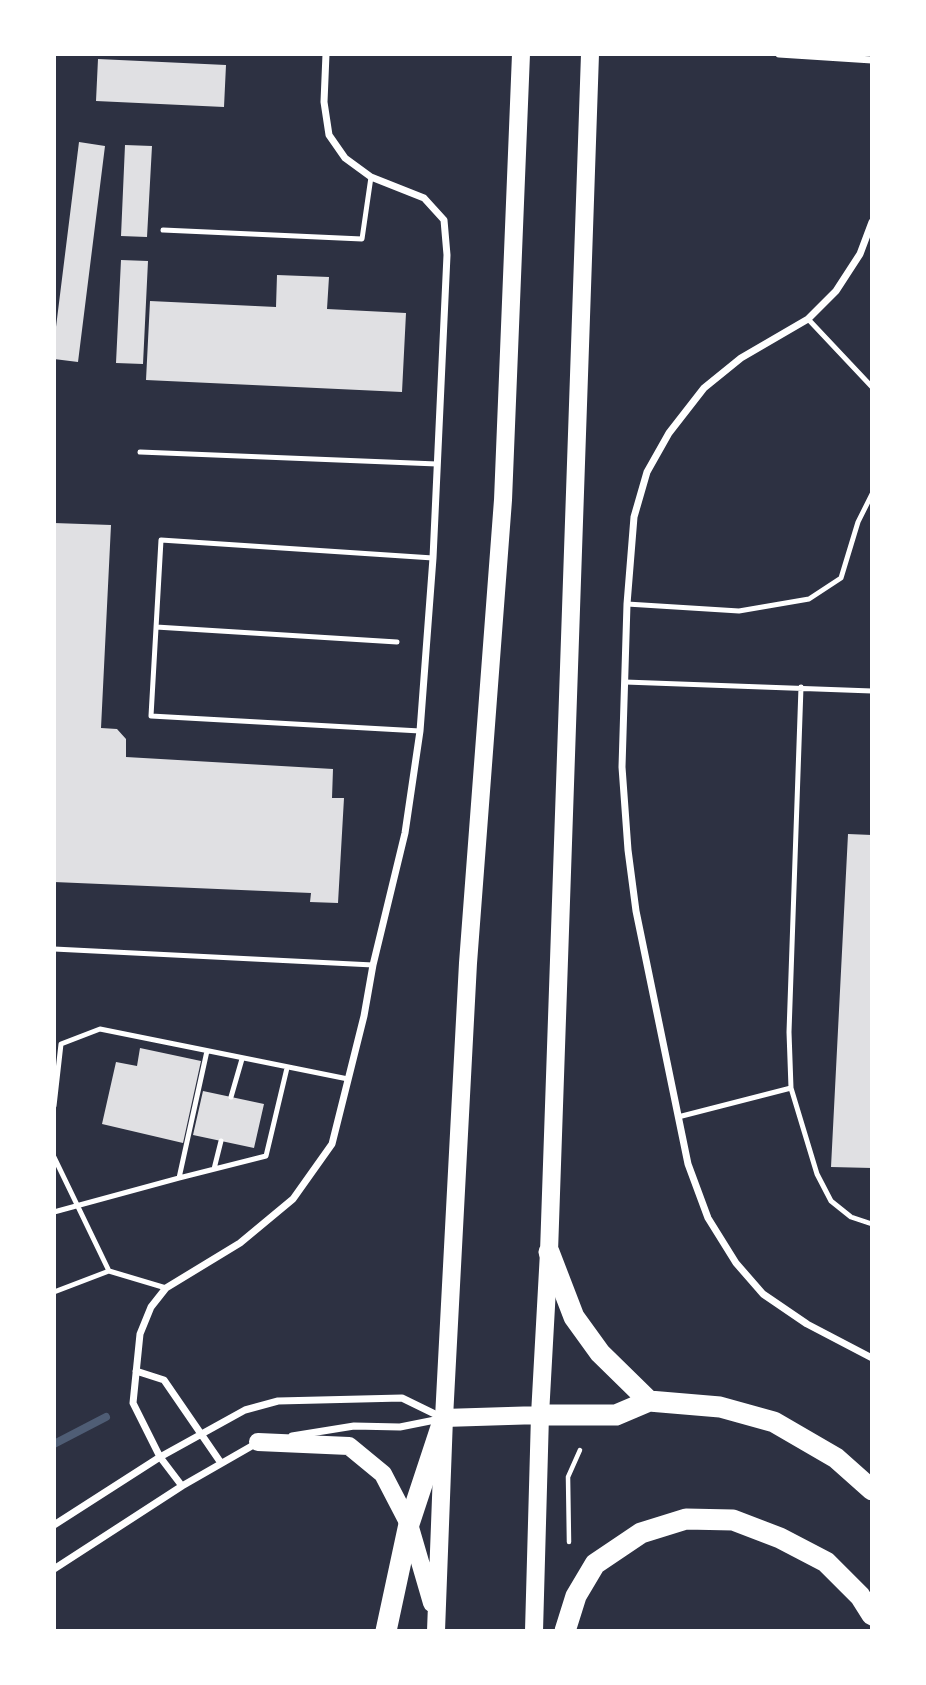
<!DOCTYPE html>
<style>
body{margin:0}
#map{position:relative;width:926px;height:1685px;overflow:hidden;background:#2d3142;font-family:"Fira Sans Condensed",sans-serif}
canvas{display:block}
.frame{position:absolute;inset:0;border:56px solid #fff;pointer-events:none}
</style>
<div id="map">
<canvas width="926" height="1685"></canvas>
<div class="frame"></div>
</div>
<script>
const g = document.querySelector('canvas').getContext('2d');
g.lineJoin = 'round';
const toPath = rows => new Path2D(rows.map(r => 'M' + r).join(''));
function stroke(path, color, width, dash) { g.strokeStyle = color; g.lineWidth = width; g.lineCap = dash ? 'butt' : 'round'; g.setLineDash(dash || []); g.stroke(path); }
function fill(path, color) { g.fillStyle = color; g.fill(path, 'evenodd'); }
stroke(toPath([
 [54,1444,106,1417]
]), '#4f5d75', 8);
fill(toPath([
 [98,59,226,65,224,107,96,101],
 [79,142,105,146,78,362,54,359,54,343],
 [125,145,152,146,147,237,121,236],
 [121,260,148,261,143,364,116,363],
 [277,275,329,277,327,309,406,313,402,392,146,380,150,301,276,307],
 [54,523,111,525,101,728,117,729,126,739,126,757,333,769,332,798,344,798,338,903,310,902,311,893,54,882],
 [848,834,872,835,872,1168,831,1167],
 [140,1048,201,1061,183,1143,102,1124,116,1062,137,1066],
 [203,1091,264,1104,254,1148,193,1135]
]), '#e0e0e3');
stroke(toPath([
 [569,1542,568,1477,580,1450]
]), '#fff', 4.5);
stroke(toPath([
 [163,230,362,239,371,177],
 [808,319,872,387],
 [140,452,437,464],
 [627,604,739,611,809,599,841,578,858,522,872,494],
 [156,627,397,642],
 [625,682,872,691],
 [420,731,151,716,161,540,433,558],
 [54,949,373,965],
 [207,1051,179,1178,266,1156,287,1068],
 [791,1088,817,1174,831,1201,851,1217,872,1224],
 [231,1097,242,1059],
 [54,1106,61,1044,100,1029,348,1079],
 [678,1117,791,1088,789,1032,801,687],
 [54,1157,109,1271,166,1288],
 [214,1169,221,1141],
 [54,1212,179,1178],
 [54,1292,109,1271]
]), '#fff', 5);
stroke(toPath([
 [779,54,872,60],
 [872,222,860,254,836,291,808,319,741,358,704,388,669,433,647,472,634,517,627,604,622,767,628,850,636,911,688,1164,708,1218,736,1263,763,1294,807,1324,872,1358],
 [136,1371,164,1380,221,1463],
 [292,1436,354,1426,400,1427,440,1419],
 [182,1486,160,1457,133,1403,140,1334,151,1307,166,1288,240,1243,293,1199,332,1144,364,1016,373,965,405,833,420,731,433,558,447,255,444,220,424,198,371,177,345,158,329,135,324,102,326,54],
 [54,1525,160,1457,245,1410,278,1401,402,1398,443,1418],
 [54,1569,182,1486,257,1443]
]), '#fff', 7);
stroke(toPath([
 [444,1418,540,1415],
 [258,1442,349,1446,383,1474,409,1524,432,1603],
 [436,1631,444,1418,468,963,503,500,521,54],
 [534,1631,540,1415,549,1252,590,54]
]), '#fff', 18);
stroke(toPath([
 [549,1252,574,1317,600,1353,649,1401],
 [540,1415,616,1415,649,1401,720,1407,774,1422,836,1458,872,1490],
 [386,1631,409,1524,444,1418],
 [565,1631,576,1596,595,1564,641,1533,686,1519,733,1520,780,1538,826,1562,860,1596,872,1615]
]), '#fff', 21);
</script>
